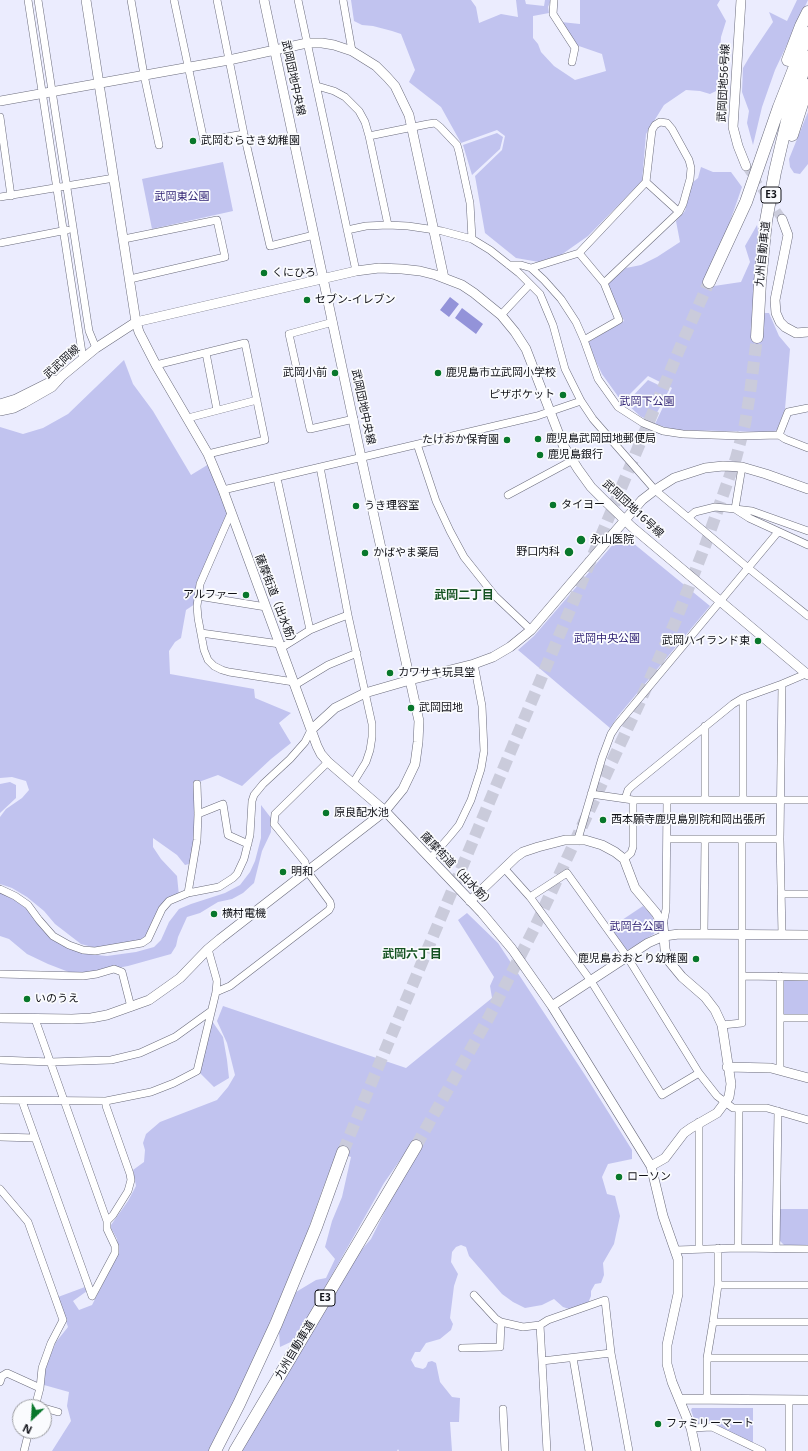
<!DOCTYPE html>
<meta charset="utf-8">
<style>
body{margin:0}
#map{position:relative;width:808px;height:1451px;overflow:hidden;background:#ebecfe;font-family:"Noto Sans",sans-serif}
canvas{display:block}
.north{position:absolute;left:12px;top:1399px;width:40px;height:40px;box-sizing:border-box;background:#fafbfe;border:1px solid #9c9da2;border-radius:50%;rotate:205deg;font-size:11px;font-weight:700;line-height:16px;text-align:center;color:#101117}
.north::after{content:'';display:block;margin:auto;width:14px;height:18px;background:#08772b;clip-path:polygon(50% 0,100% 100%,50% 72%,0 100%)}
</style>
<div id="map">
<canvas width="808" height="1451"></canvas>
<div class="north">N</div>
</div>
<script>
const g = document.querySelector('canvas').getContext('2d');
g.lineJoin = 'round';
function fill(path, color) { g.fillStyle = color; g.fill(path, 'evenodd'); }
const toPath = rows => new Path2D(rows.map(r => 'M' + r).join(''));
function stroke(path, color, width, dash) { g.strokeStyle = color; g.lineWidth = width; g.lineCap = dash ? 'butt' : 'round'; g.setLineDash(dash || []); g.stroke(path); }
function write(font, color, halo, rows, align = 'center') {
  g.font = font + ' "Noto Sans","Noto Sans JP",sans-serif'; g.lineWidth = 3.5; g.setLineDash([]); g.textBaseline = 'middle'; g.strokeStyle = halo; g.fillStyle = color; for (const [text, x, y, turn = 0] of rows) {
    g.save(); g.translate(x, y); g.rotate((+turn || 0) * Math.PI / 180); g.textAlign = isNaN(turn) ? turn : align; if (halo) g.strokeText(text, 0, 0); g.fillText(text, 0, 0); g.restore();
  }
}
fill(toPath([
 [351,0,471,0,476,7,479,23,501,14,518,17,516,0,525,0,526,4,544,6,545,0,551,0,548,7,549,13,533,16,533,38,538,44,541,52,554,66,575,80,606,71,602,54,576,45,561,22,580,24,580,0,720,0,717,5,726,21,721,37,718,80,716,91,710,94,700,91,686,90,664,105,646,134,642,181,588,236,561,255,539,262,516,258,485,233,475,176,502,150,505,136,497,130,461,143,441,107,409,82,415,70,401,34,392,31,373,26,362,25,354,21],
 [797,0,808,0,775,70,762,107,753,145,747,123,749,111,742,92,743,68,750,56,773,22,769,12,787,21],
 [808,112,808,164,800,174,794,173,790,167,789,159],
 [497,133,503,137,500,149,472,175,463,145],
 [223,162,233,211,152,229,142,179],
 [701,167,713,172,731,172,742,187,726,233,705,281,714,286,741,282,750,262,745,246,757,225,758,231,757,268,763,337,764,313,769,313,779,336,790,349,785,409,777,430,773,432,675,430,655,424,672,388,648,376,622,402,602,374,587,343,624,321,608,285,609,283,626,268,641,265,657,257,680,242,676,221,685,211,692,183,698,178],
 [124,360,133,384,153,411,191,475,209,464,229,513,195,604,186,610,181,638,175,642,169,651,170,674,254,689,255,698,291,713,279,723,291,743,271,759,242,786,218,775,196,783,193,863,185,865,177,855,153,838,153,847,161,859,177,876,179,896,165,908,153,934,139,941,96,948,81,944,55,924,44,911,27,897,12,888,0,884,0,817,6,809,22,798,29,790,26,781,12,777,0,778,0,427,23,434,43,428,68,414],
 [648,380,669,390,652,422,640,416,626,403],
 [622,534,710,606,618,716,610,728,518,650,534,636],
 [10,782,16,785,16,798,0,813,0,784],
 [261,805,271,818,271,832,262,851,254,883,243,893,232,899,218,902,200,913,187,917,178,937,176,946,171,954,128,966,90,973,74,974,48,964,27,954,9,939,0,936,0,892,15,900,28,910,43,930,87,954,107,956,136,952,154,947,161,940,169,922,179,909,191,904,225,893,240,885,250,872,255,861,261,838],
 [643,906,651,914,657,928,654,934,628,950,625,949,610,928],
 [467,913,498,943,585,1075,632,1150,632,1159,608,1164,602,1177,607,1194,615,1196,620,1216,614,1244,603,1263,604,1275,601,1283,595,1284,591,1291,591,1296,588,1303,572,1310,563,1307,554,1299,542,1305,525,1308,513,1302,502,1294,469,1256,466,1247,461,1245,456,1247,452,1252,451,1262,458,1274,454,1286,450,1318,453,1324,451,1330,440,1339,426,1343,420,1352,415,1352,411,1360,415,1367,423,1369,426,1367,428,1362,432,1361,436,1363,440,1382,452,1397,460,1398,459,1422,450,1422,452,1451,399,1451,398,1449,397,1451,241,1451,357,1255,371,1239,391,1199,411,1166,420,1148,412,1143,384,1183,295,1340,280,1347,279,1332,296,1292,316,1280,326,1278,335,1259,325,1247,332,1221,342,1197,351,1157,337,1152,323,1188,307,1233,267,1330,211,1451,52,1451,71,1421,67,1406,69,1392,44,1385,45,1367,56,1342,68,1327,58,1297,85,1287,87,1291,73,1301,79,1310,92,1305,117,1256,118,1248,117,1239,111,1228,111,1225,128,1201,136,1186,133,1170,144,1162,145,1150,143,1143,146,1134,160,1122,217,1100,228,1087,235,1075,227,1043,217,1021,223,1006,406,1068,492,998,490,986,494,977,458,920],
 [786,979,808,980,808,1016,785,1016,783,1013,783,982],
 [212,1021,223,1037,227,1060,229,1078,214,1087,200,1073],
 [780,1209,808,1209,808,1245,784,1245,780,1241],
 [692,1408,753,1408,753,1443,695,1422,691,1410]
]), '#c1c3ef');
fill(toPath([
 [450,297,459,304,449,317,440,310],
 [462,308,483,324,476,334,455,318]
]), '#9393d9');
stroke(toPath([
 [746,166,782,219]
]), '#cacbdb', 9, [9, 4.5]);
stroke(toPath([
 [416,1146,489,1017,535,927,638,706,676,620,705,546,736,458,745,424,750,393,757,337],
 [343,1152,363,1103,682,343,709,282]
]), '#cacbdb', 12, [12, 6]);
const street = toPath([
 [28,0,83,359],
 [38,0,89,331,96,348],
 [131,0,144,75,159,145],
 [174,0,204,141,244,134],
 [217,0,244,134,270,246,314,235],
 [298,0,356,271],
 [343,0,352,51],
 [554,0,553,14,575,48,572,62],
 [317,86,334,91,345,97,359,111,365,122,369,136,388,225],
 [0,117,11,196],
 [369,136,428,124,435,123,440,127,457,145,459,152,470,203,472,239],
 [646,182,679,212],
 [0,197,114,178],
 [347,230,366,226,388,225,408,226,442,231,472,239,490,250,519,273,540,294,553,325,565,369,581,401,593,419,655,490,747,567,808,616],
 [124,239,217,220,225,257,130,279],
 [0,243,67,230],
 [509,265,521,265,531,268,544,280,561,299,576,322,584,340,619,320,604,283,579,253],
 [531,268,579,253,646,182,652,130,655,125,660,122,667,123,672,129,689,160,691,168,690,179,683,204,679,212,604,283],
 [501,315,530,284],
 [333,322,289,334,310,429,354,419],
 [584,340,598,379,618,407,643,423,663,431,683,434,740,436,779,435],
 [206,353,217,410],
 [156,365,245,343,265,440,208,454],
 [808,408,788,412,779,435,785,439,808,448],
 [188,418,257,400],
 [417,444,436,501,450,531,464,557,495,596,531,630],
 [320,467,348,615,372,724,372,737,370,750,366,762,353,783],
 [742,467,735,509,752,511,808,531],
 [277,478,310,630],
 [223,490,537,416,581,401],
 [508,495,573,460],
 [231,513,200,584,197,606,198,618,204,650,208,660,214,666,222,670,229,672,294,682],
 [689,517,695,512,715,507,735,509,749,518,808,545],
 [198,596,266,607],
 [201,633,280,644],
 [281,648,310,630,332,621,348,615],
 [295,685,328,665,357,653],
 [705,726,705,800],
 [591,794,633,800,808,800],
 [625,799,628,790,632,786,733,704,743,698,782,684,808,673],
 [743,800,743,698],
 [198,814,223,804,228,835,248,844],
 [578,839,602,758,611,734,617,725,778,532],
 [667,839,780,839],
 [430,859,450,836,459,825,471,800,481,769,484,751,482,706,474,664],
 [624,859,631,853,633,847,633,800],
 [504,868,530,897,591,981,662,1095,699,1073],
 [0,889,15,896,28,905,39,920,53,936,69,945,83,950,95,951,142,943,148,939,162,909,169,901,188,893,219,887,233,878,237,874,244,859,250,835,252,801,254,795,263,784,290,759,305,742,311,730],
 [188,893,197,840,198,814,197,784],
 [781,894,808,894],
 [530,897,567,873,628,958,699,1073,717,1096,733,1108,767,1108,808,1120],
 [663,925,666,909,667,800],
 [704,934,705,839],
 [782,935,780,839,782,684],
 [0,974,83,976,97,974,114,969,122,972,131,1007],
 [742,976,808,977],
 [216,992,230,986,329,910,331,906,330,902,307,871,305,862,274,824,275,814,328,762],
 [781,1018,808,1018],
 [35,1019,107,1221],
 [722,1025,742,1023,742,840],
 [0,1060,50,1062,111,1060,140,1053,175,1037,211,1011],
 [780,1069,780,976],
 [0,1100,106,1101,151,1092,174,1083,197,1071,216,992,217,981,208,949],
 [22,1101,92,1296],
 [699,1122,699,1249],
 [0,1137,35,1138],
 [0,1189,28,1222,63,1320,51,1343,42,1368,40,1388,35,1407],
 [738,1248,739,1108],
 [776,1249,778,1111],
 [676,1250,738,1248,808,1249],
 [718,1285,808,1285],
 [474,1295,496,1319,501,1322,523,1327,540,1325,548,1320,605,1300,611,1353,629,1451],
 [92,1296,115,1253,115,1246,107,1229,107,1221,113,1215,128,1191,131,1180,130,1174,106,1106,106,1101],
 [713,1322,808,1322],
 [540,1325,547,1451],
 [462,1348,500,1347,501,1322],
 [573,1358,589,1451],
 [707,1358,808,1358],
 [542,1361,611,1353],
 [0,1382,2,1376,7,1373,40,1388],
 [707,1399,707,1358,713,1322,718,1285,718,1248],
 [44,1408,58,1412],
 [503,1409,505,1451],
 [691,1428,712,1427,762,1451],
 [24,1451,29,1431],
 [789,1451,789,1400]
]);
const secondary = toPath([
 [86,0,136,322,139,332,156,365,208,454,223,490,317,746,321,754,328,762,385,811,482,913,512,949,552,1006,651,1166,663,1216,678,1259,678,1294,667,1345,667,1364,672,1382,691,1428,696,1451],
 [741,0,733,127,738,146,746,166],
 [0,101,229,60,307,43,322,43,334,45,352,51,376,66,387,77,395,86,409,115,444,278],
 [782,219,788,235,775,300,776,313,780,322,785,327,796,333,808,332],
 [0,404,16,399,54,380],
 [0,411,14,408,24,403,52,387,62,376,96,348,136,322,356,271,379,268,402,269,420,271,436,275,462,285,474,293,501,315,515,332,526,349,563,445,578,469,591,487,604,500,632,527,808,675],
 [311,730,335,708,365,693,410,680,474,664,493,657,510,647,531,630,642,500,655,490,674,478,705,468,723,466,742,467,766,474,808,489],
 [470,901,516,857,523,852,538,847,565,840,585,840,602,845,615,852,624,859,635,888,656,913,663,925,665,949,668,960,682,977,705,997,715,1010,722,1025,731,1084,729,1097,717,1113,691,1128,684,1133,665,1158,651,1166],
 [552,1006,648,943,664,936,679,934,808,935],
 [0,1018,72,1019,91,1018,107,1015,149,1000,180,978,208,949,220,939,385,811,403,789,415,764,418,742,419,721,417,712,361,457,264,0],
 [727,1067,771,1068,808,1078],
 [680,1399,808,1400]
]);
const highway = toPath([
 [788,60,801,26,808,12],
 [792,135,808,85],
 [709,282,746,202,779,107,808,33],
 [757,337,760,282,766,221,775,172,788,117,808,57],
 [215,1451,239,1404,276,1324,316,1227,343,1152],
 [235,1451,416,1146]
]);
stroke(street, '#6b6c7c', 8);
stroke(secondary, '#6b6c7c', 10);
stroke(highway, '#6b6c7c', 13);
stroke(street, '#fff', 7);
stroke(secondary, '#fff', 9);
stroke(highway, '#fff', 12);
for (const [x, y, r, color] of [
 [193,141,4,"#08772b"],
 [264,273,4,"#08772b"],
 [307,300,4,"#08772b"],
 [335,373,4,"#08772b"],
 [438,373,4,"#08772b"],
 [563,395,4,"#08772b"],
 [538,439,4,"#08772b"],
 [507,440,4,"#08772b"],
 [540,455,4,"#08772b"],
 [553,505,4,"#08772b"],
 [356,506,4,"#08772b"],
 [581,540,5,"#08772b"],
 [569,552,5,"#08772b"],
 [365,553,4,"#08772b"],
 [246,595,4,"#08772b"],
 [758,641,4,"#08772b"],
 [390,673,4,"#08772b"],
 [411,708,4,"#08772b"],
 [326,813,4,"#08772b"],
 [603,820,4,"#08772b"],
 [283,872,4,"#08772b"],
 [214,914,4,"#08772b"],
 [696,959,4,"#08772b"],
 [27,999,4,"#08772b"],
 [619,1177,4,"#08772b"],
 [658,1424,4,"#08772b"]
]) { const dot = new Path2D(); dot.arc(x, y, r, 0, 2 * Math.PI); g.fillStyle = color; g.fill(dot); stroke(dot, '#fafbfe', 1.5); }
for (const [x, y, w] of [
 [771,195,20],
 [325,1298,20]
]) { const box = new Path2D(); box.roundRect(x - w / 2, y - 8, w, 16, 3); g.fillStyle = '#fafbfe'; g.fill(box); stroke(box, '#101117', 1); }
write('bold 10px', '#101117', null, [
 ["E3",771,195],
 ["E3",325,1298]
]);
write('11px', '#101117', '#fafbfe', [
 ["武岡団地中央線",293,78,78],
 ["武岡団地56号線",724,83,-87],
 ["九州自動車道",763,254,-84],
 ["武武岡線",62,362,-42],
 ["武岡団地中央線",363,407,78],
 ["武岡団地16号線",633,509,43],
 ["薩摩街道（出水筋）",276,601,69],
 ["薩摩街道（出水筋）",457,870,46],
 ["九州自動車道",295,1350,-59]
]);
write('11px', '#101117', '#fafbfe', [
 ["武岡むらさき幼稚園",201,141],
 ["くにひろ",272,273],
 ["セブン-イレブン",315,300],
 ["武岡小前",327,373,"right"],
 ["鹿児島市立武岡小学校",446,373],
 ["ピザポケット",555,395,"right"],
 ["鹿児島武岡団地郵便局",546,439],
 ["たけおか保育園",499,440,"right"],
 ["鹿児島銀行",548,455],
 ["タイヨー",561,505],
 ["うき理容室",364,506],
 ["永山医院",590,540],
 ["野口内科",560,552,"right"],
 ["かばやま薬局",373,553],
 ["アルファー",238,595,"right"],
 ["武岡ハイランド東",750,641,"right"],
 ["カワサキ玩具堂",398,673],
 ["武岡団地",419,708],
 ["原良配水池",334,813],
 ["西本願寺鹿児島別院和岡出張所",611,820],
 ["明和",291,872],
 ["横村電機",222,914],
 ["鹿児島おおとり幼稚園",688,959,"right"],
 ["いのうえ",35,999],
 ["ローソン",627,1177],
 ["ファミリーマート",666,1424]
], 'left');
write('11px', '#302374', '#fafbfe', [
 ["武岡東公園",182,197],
 ["武岡下公園",647,402],
 ["武岡中央公園",607,639],
 ["武岡台公園",637,927]
]);
write('bold 12px', '#145221', '#fafbfe', [
 ["武岡二丁目",464,596],
 ["武岡六丁目",412,955]
]);
</script>
